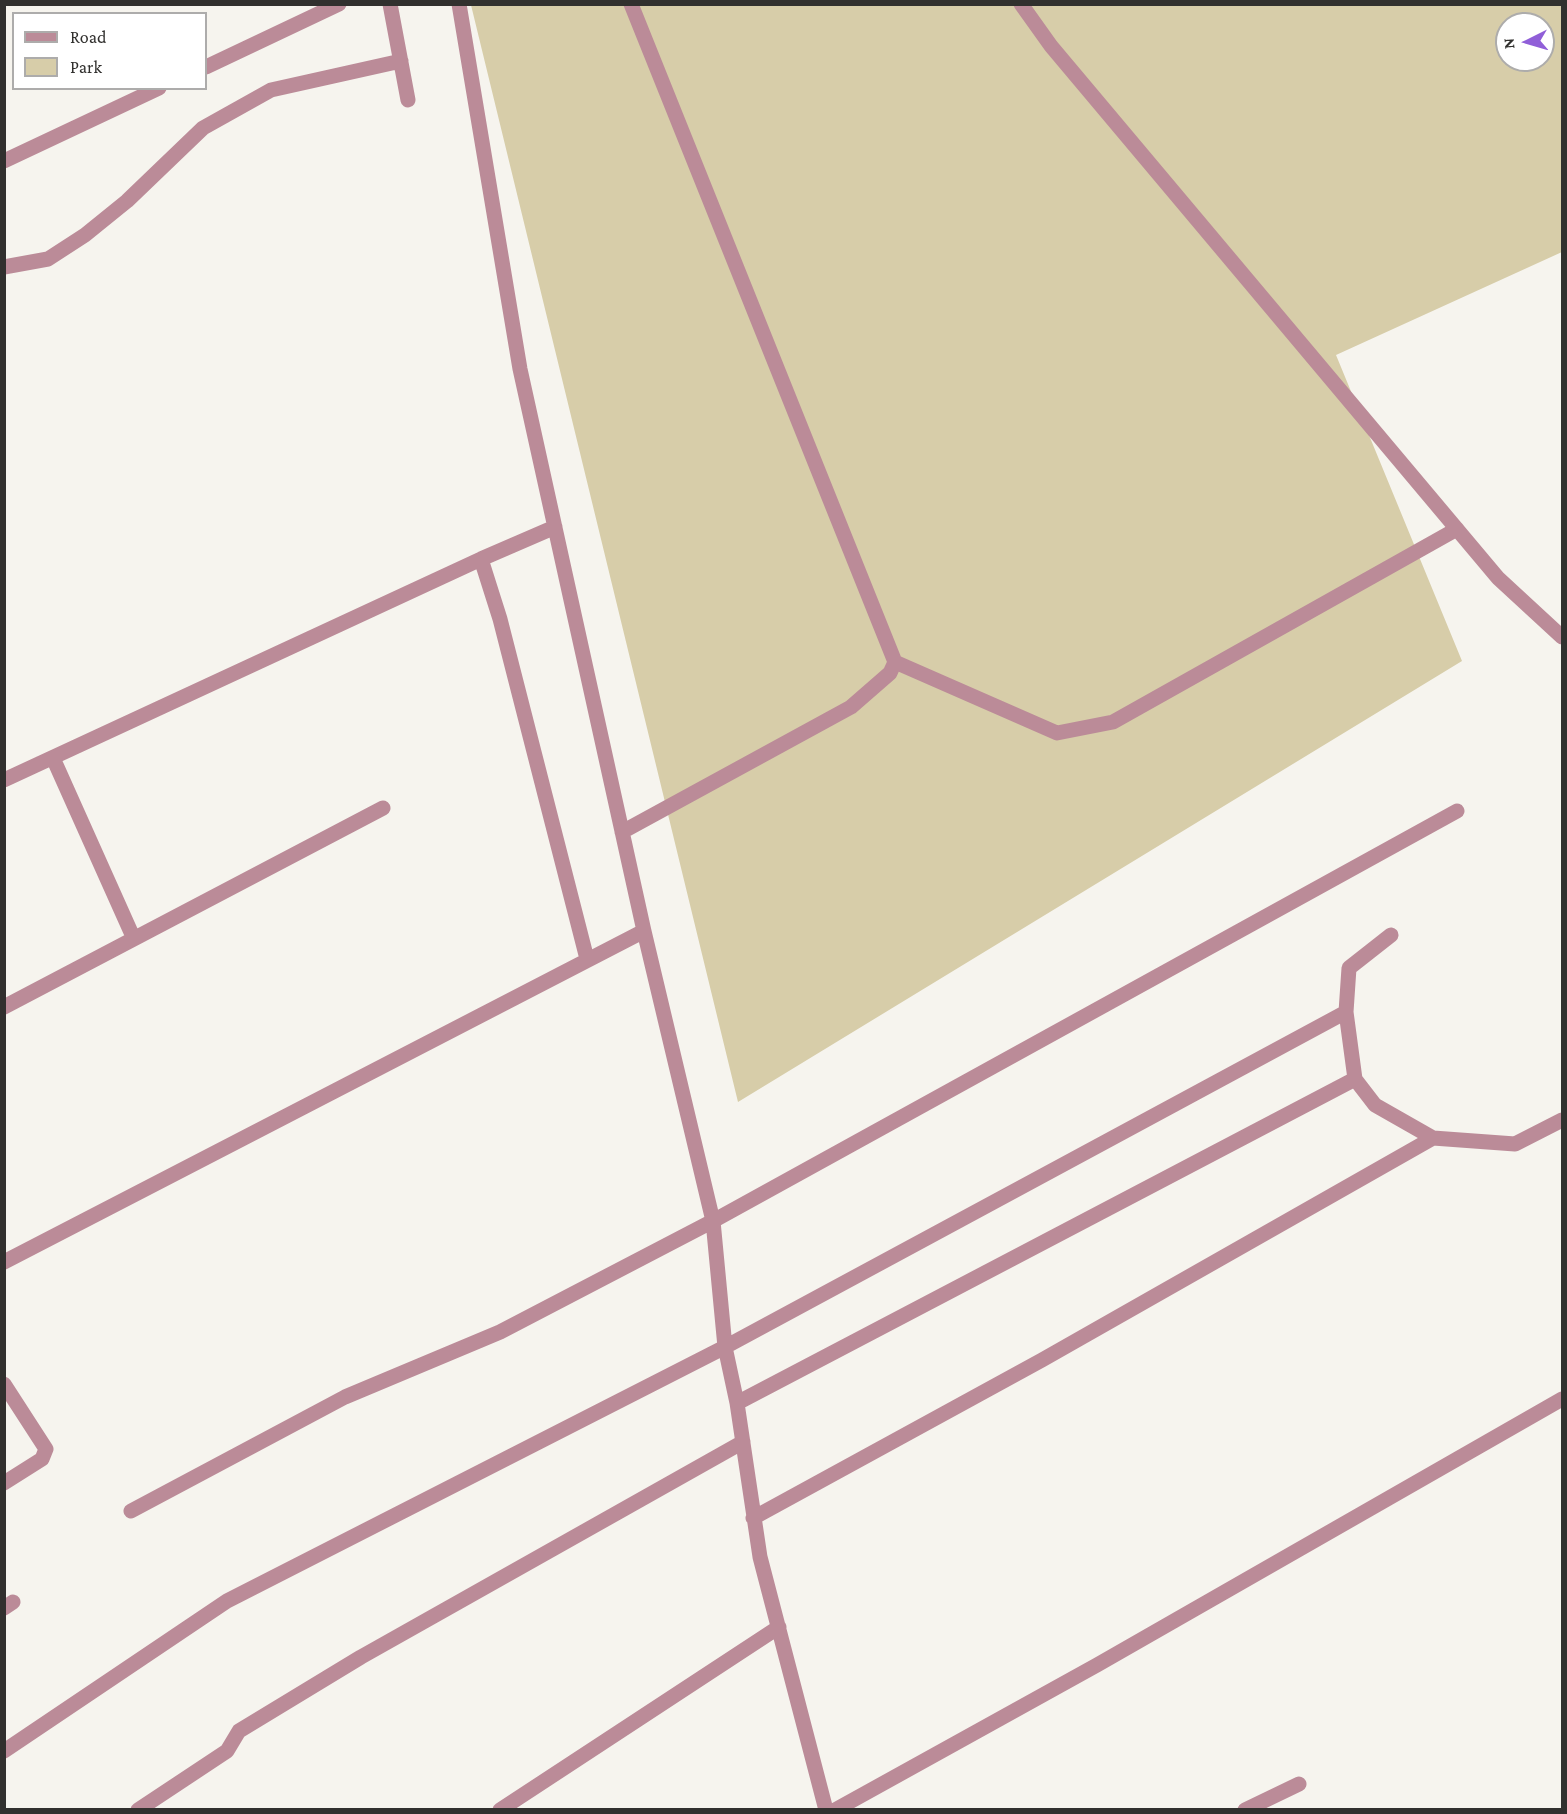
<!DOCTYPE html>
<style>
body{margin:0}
#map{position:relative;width:1567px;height:1814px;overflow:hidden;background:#f6f4ee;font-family:"Crimson Pro",serif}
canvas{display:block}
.frame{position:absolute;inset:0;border:6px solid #31302e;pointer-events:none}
.legend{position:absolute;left:12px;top:12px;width:195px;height:78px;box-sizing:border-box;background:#fff;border:2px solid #adacab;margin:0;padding:8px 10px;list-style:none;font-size:18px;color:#31302e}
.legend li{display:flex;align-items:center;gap:12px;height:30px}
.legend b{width:30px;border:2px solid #adacab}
.north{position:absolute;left:1495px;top:12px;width:60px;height:60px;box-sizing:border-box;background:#fff;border:2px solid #adacab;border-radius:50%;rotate:265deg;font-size:16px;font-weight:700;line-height:24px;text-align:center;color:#31302e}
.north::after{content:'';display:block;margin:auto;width:21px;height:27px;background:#905fd8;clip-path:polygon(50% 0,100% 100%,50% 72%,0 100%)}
</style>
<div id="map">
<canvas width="1567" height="1814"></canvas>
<div class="frame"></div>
<ul class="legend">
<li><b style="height:8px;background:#bb8b98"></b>Road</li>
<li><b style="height:16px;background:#d7cda9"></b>Park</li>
</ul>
<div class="north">N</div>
</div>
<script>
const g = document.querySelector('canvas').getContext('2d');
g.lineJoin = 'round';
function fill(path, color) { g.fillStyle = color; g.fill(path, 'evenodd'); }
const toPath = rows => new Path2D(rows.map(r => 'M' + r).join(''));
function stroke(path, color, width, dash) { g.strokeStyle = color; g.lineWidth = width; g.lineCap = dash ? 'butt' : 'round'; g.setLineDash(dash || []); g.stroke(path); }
fill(toPath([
 [471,5,1562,5,1562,252,1336,355,1462,661,738,1102],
 [1507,24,1543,24,1543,60,1507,60]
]), '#d7cda9');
stroke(toPath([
 [390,4,408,100],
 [459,4,520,369,644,931,713,1221,725,1347,737,1403,760,1557,826,1810],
 [1021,4,1051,46,1498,578,1562,637],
 [206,67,339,4],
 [4,161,159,88],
 [4,267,48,259,85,235,127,201,203,128,271,90,401,61],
 [481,559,500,619,587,959],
 [895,662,1057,733,1113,722,1457,529],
 [53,758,134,939],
 [4,780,481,559,555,527],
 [622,832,851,707,890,673,895,662,631,4],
 [1391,935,1349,968,1346,1012,1355,1079,1375,1105,1433,1138,1515,1144,1562,1120],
 [4,1007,383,808],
 [4,1262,644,931],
 [4,1384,46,1449,42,1459,4,1483],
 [737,1403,1355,1079],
 [131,1511,345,1397,500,1332,713,1221,1457,811],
 [753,1518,1042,1360,1433,1138],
 [4,1608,13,1602],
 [4,1751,227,1601,725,1347,1346,1012],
 [138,1810,227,1751,239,1731,361,1657,743,1442],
 [500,1810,779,1627],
 [835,1810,1097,1665,1562,1399],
 [1245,1810,1299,1784]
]), '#bb8b98', 15);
</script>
